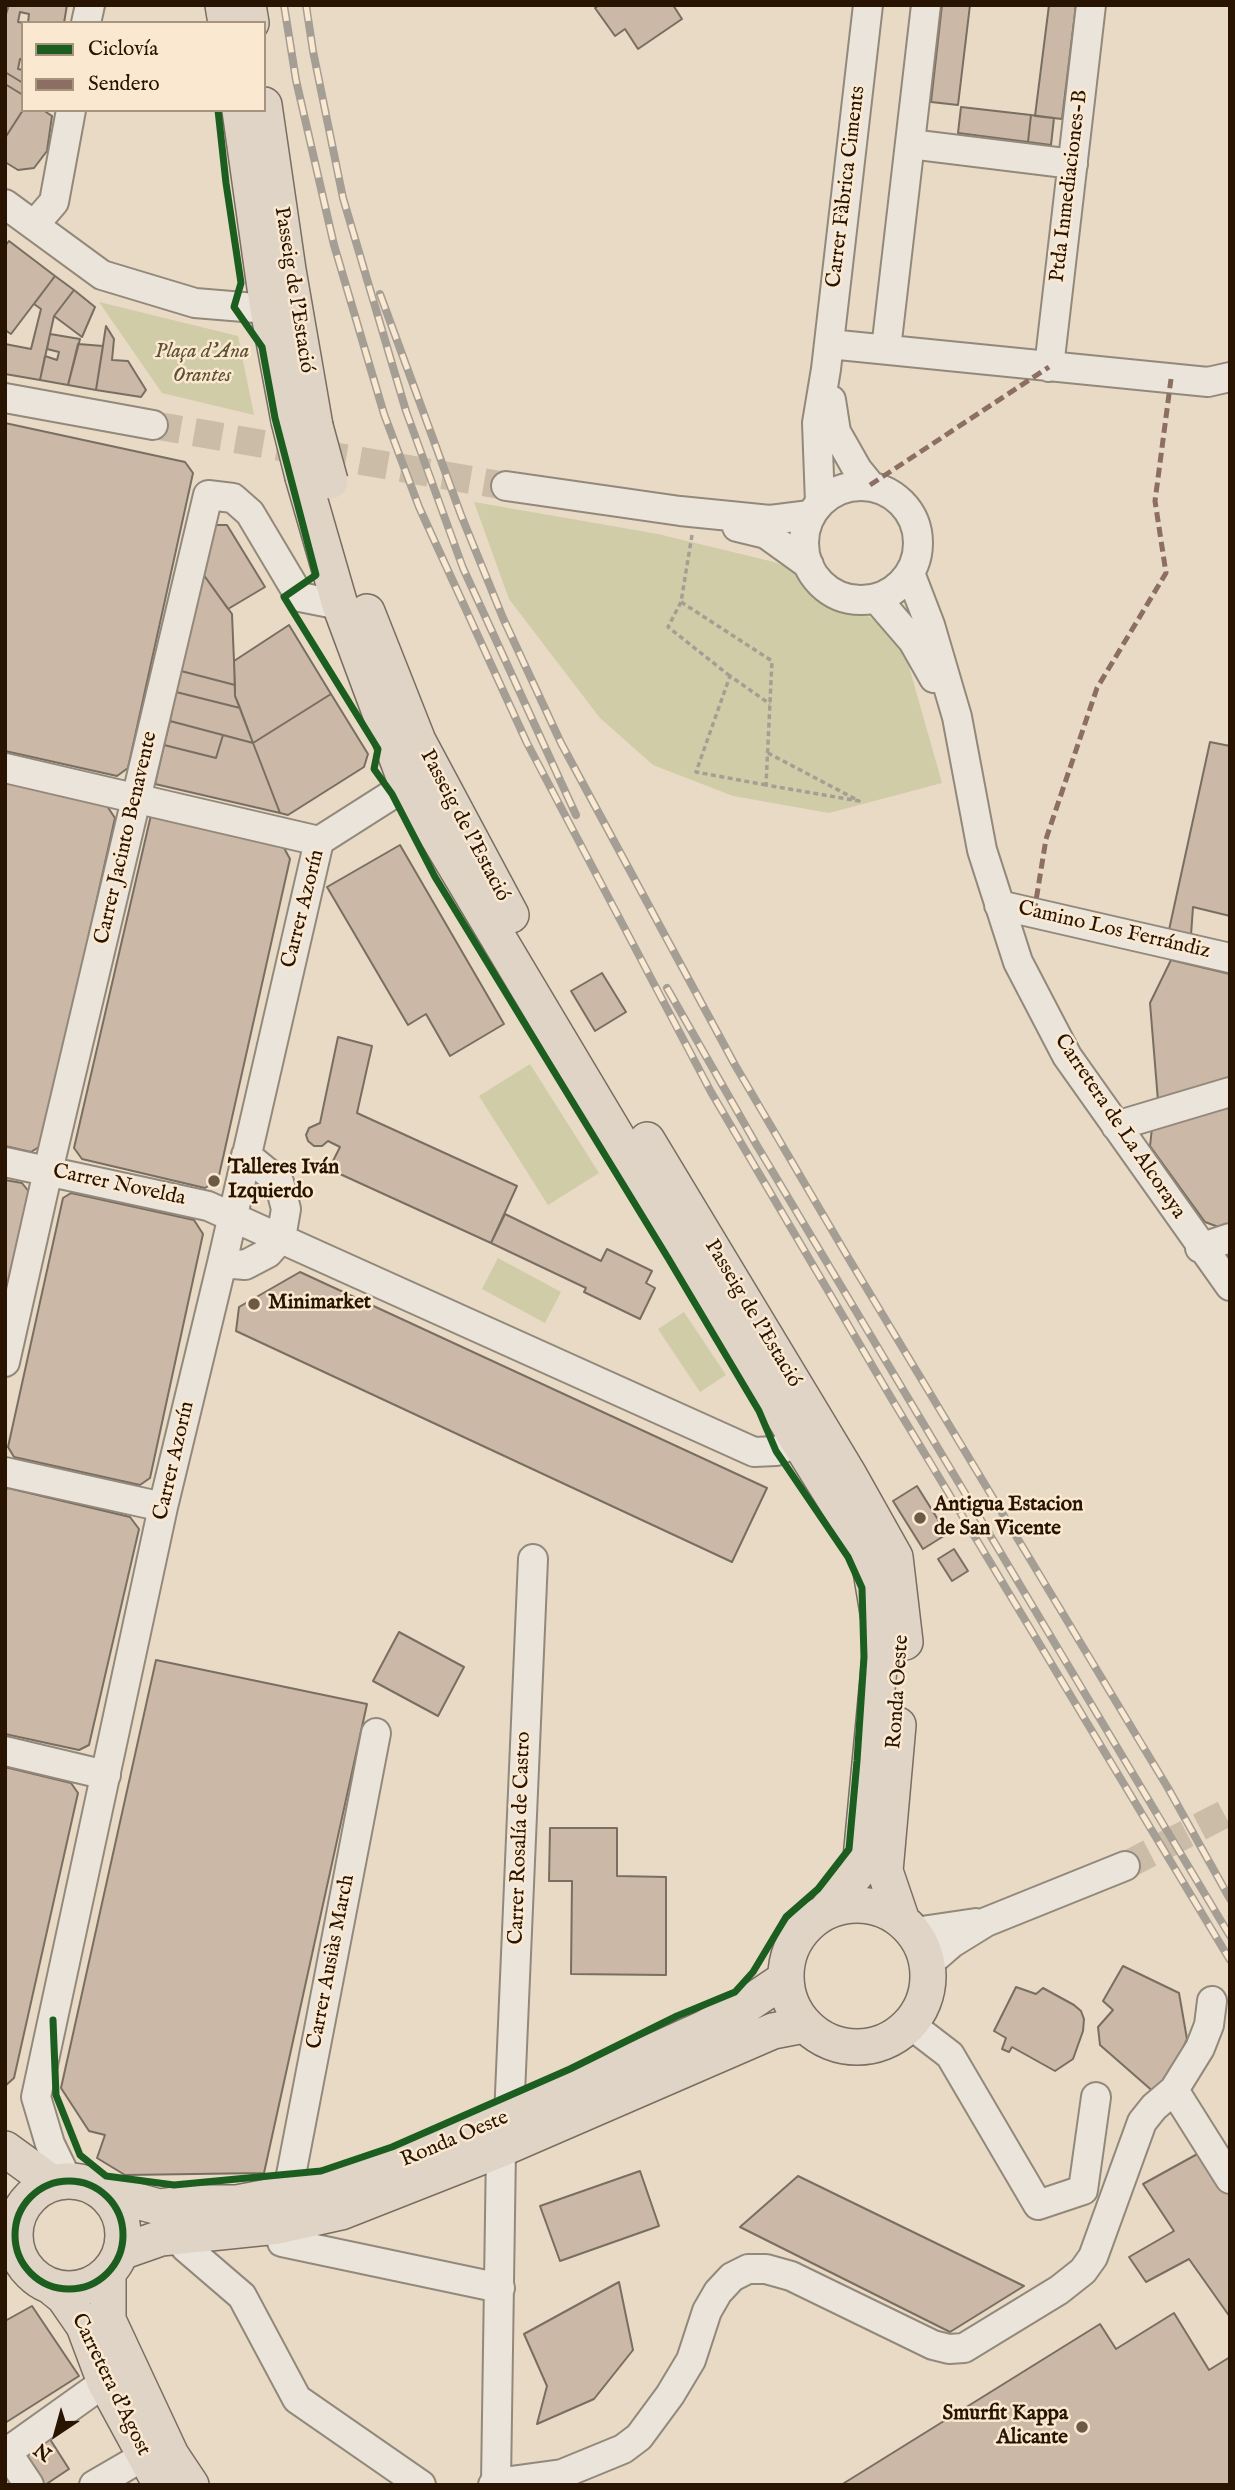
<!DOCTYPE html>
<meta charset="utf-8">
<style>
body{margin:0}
#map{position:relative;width:1235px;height:2490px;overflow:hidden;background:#e8dac5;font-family:"IM FELL English",serif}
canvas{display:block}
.frame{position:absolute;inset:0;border:7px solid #291402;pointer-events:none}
.legend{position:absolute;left:21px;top:21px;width:245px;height:91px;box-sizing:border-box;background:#fae9d0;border:2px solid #a6947e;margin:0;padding:9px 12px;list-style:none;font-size:21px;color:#291402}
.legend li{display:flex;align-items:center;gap:14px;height:35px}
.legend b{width:35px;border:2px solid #a6947e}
.north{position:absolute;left:21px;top:2399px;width:70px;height:70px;-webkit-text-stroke:5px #fae9d0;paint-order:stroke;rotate:216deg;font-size:19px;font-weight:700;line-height:28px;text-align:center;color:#291402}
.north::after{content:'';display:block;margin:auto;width:24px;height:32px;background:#291402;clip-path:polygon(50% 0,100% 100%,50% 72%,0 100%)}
</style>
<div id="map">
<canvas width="1235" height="2490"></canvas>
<div class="frame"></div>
<ul class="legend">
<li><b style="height:9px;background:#1b5e20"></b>Ciclovía</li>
<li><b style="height:9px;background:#8d6e63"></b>Sendero</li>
</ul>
<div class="north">N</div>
</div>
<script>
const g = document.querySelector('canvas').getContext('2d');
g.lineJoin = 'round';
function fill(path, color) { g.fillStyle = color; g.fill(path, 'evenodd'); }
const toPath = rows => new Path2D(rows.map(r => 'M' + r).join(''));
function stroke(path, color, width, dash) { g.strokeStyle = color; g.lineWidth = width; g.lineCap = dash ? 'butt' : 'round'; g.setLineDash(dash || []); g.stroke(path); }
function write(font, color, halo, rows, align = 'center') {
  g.font = font + ' "IM FELL English",serif'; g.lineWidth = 5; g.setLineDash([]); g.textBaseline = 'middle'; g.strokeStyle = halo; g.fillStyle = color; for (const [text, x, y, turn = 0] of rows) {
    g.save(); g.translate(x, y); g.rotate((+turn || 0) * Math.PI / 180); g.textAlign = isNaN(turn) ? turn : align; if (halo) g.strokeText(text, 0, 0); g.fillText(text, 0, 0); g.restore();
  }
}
fill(toPath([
 [99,302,238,336,254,415,162,393],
 [474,502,658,534,774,562,795,571,812,594,843,613,866,615,884,625,906,656,942,783,829,813,733,796,653,765,600,718,509,599],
 [530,1064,599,1173,548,1205,479,1096],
 [498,1258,561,1292,545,1323,482,1289],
 [684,1312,726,1375,700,1392,658,1329]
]), '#d0cca7');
const building = toPath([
 [5,5,67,5,64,23,28,23,29,14,20,12,18,22,25,23,23,23,23,60,20,59,18,69,23,70,23,83,5,72,5,17,8,8,5,5],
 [599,5,673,5,682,19,638,49,625,29,615,36,595,8,599,5],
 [942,5,970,5,958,105,931,102,942,5],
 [1049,5,1076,5,1062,119,1035,116,1049,5],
 [5,72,23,83,23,95,5,84,5,72],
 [5,84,23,95,23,110,5,138,5,84],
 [961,107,1031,115,1028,142,958,133,961,107],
 [23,110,43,110,52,116,47,151,34,168,18,170,5,162,5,138,23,110],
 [1031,115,1054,118,1051,145,1028,142,1031,115],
 [9,241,55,276,11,334,5,330,5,246,9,241],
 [55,276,74,290,54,316,40,380,5,374,5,344,31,349,41,309,34,304,55,276],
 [74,290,95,307,82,337,54,316,74,290],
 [106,326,114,339,112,360,128,361,146,390,141,397,96,390,106,326],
 [50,334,80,339,68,385,40,380,45,356,57,360,59,352,47,349,50,334],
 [78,344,103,346,96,390,68,385,78,344],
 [5,423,185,462,193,473,128,768,117,776,5,751,5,423],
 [214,525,227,525,265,587,228,609,203,574,214,525],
 [203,574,232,614,235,685,181,671,203,574],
 [289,625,331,694,253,743,235,696,234,661,289,625],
 [181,671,235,685,235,696,240,708,176,692,181,671],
 [176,692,240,708,253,743,170,721,176,692],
 [331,694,368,754,364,767,288,815,280,813,253,743,331,694],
 [170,721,223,735,216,758,164,745,170,721],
 [223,735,253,743,280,813,155,784,164,745,216,758,223,735],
 [1210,742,1230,746,1230,916,1193,907,1191,935,1169,930,1210,742],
 [5,782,107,806,115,818,42,1145,31,1152,5,1146,5,782],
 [151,815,283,846,290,859,218,1180,205,1188,82,1159,74,1148,151,815],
 [400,845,504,1024,450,1056,426,1014,408,1025,327,887,400,845],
 [1171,960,1230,974,1230,1081,1158,1101,1150,1003,1171,960],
 [602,973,626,1012,595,1031,571,991,602,973],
 [338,1037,372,1046,357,1113,517,1186,491,1243,329,1169,340,1147,328,1141,322,1146,314,1146,308,1141,306,1135,309,1128,320,1123,338,1037],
 [1230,1107,1230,1228,1224,1229,1205,1222,1150,1146,1152,1128,1230,1107],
 [5,1180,22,1183,30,1193,5,1308,5,1180],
 [71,1193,194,1220,203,1234,150,1478,140,1485,14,1457,8,1447,63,1198,71,1193],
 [505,1214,601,1261,607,1249,652,1271,646,1283,655,1288,640,1319,584,1292,586,1288,491,1243,505,1214],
 [300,1272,767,1488,732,1562,236,1331,239,1307,300,1272],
 [917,1486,947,1534,923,1549,893,1501,917,1486],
 [8,1488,130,1517,139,1529,89,1745,79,1750,5,1734,5,1490,8,1488],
 [954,1549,968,1571,952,1581,938,1559,954,1549],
 [399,1632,464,1667,438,1716,373,1681,399,1632],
 [156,1660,367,1704,264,2173,125,2175,97,2158,105,2135,89,2131,61,2088,156,1660],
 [5,1767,71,1783,78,1793,14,2078,5,2086,5,1767],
 [550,1828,617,1828,617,1876,666,1877,666,1975,571,1974,572,1881,549,1881,550,1828],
 [1123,1966,1179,1993,1187,2039,1167,2086,1156,2094,1100,2045,1098,2027,1113,2010,1103,2001,1123,1966],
 [1016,1987,1036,1994,1043,1988,1074,2005,1081,2011,1084,2019,1083,2031,1073,2059,1055,2071,1012,2047,1009,2052,1002,2049,1006,2038,994,2031,1016,1987],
 [1210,2147,1230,2179,1230,2317,1189,2259,1146,2282,1129,2257,1174,2231,1143,2184,1210,2147],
 [640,2171,659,2226,560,2261,540,2206,640,2171],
 [798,2176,1024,2286,950,2332,740,2227,798,2176],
 [619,2282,633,2350,594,2399,537,2424,547,2386,524,2334,619,2282],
 [32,2306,79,2376,5,2423,5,2321,32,2306],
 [1174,2313,1209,2370,1230,2357,1230,2485,841,2485,1100,2324,1116,2349,1174,2313],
 [48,2436,69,2469,45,2485,5,2485,5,2463,48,2436]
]);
fill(building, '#cbb8a7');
stroke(building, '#786e61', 2);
stroke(toPath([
 [153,425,506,486],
 [1125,1866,1230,1811]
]), '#cbbca8', 28, [28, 14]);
const minor = toPath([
 [86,23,90,5],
 [910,144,1073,164],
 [5,204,102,275,195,303,268,309],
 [35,224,54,202,71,110],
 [829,344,1208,382,1230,377],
 [886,349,926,5],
 [1049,367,1091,5],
 [5,398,153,425],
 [831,400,836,432,857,469,870,485],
 [506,486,680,511,770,520,810,515],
 '804 543a57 57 0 1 1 114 0a57 57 0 1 1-114 0Z',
 [820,503,817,423,826,369,868,5],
 [737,527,766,534,809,565],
 [910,573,930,625,957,717,982,850,1018,962,1067,1056,1230,1286],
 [876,598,913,641,934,678],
 [5,768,319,841],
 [999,905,1230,958],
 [1116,1126,1230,1092],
 [5,1162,208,1206,754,1452,776,1451,799,1442],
 [1200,1248,1230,1238],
 [222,1263,245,1265,268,1253,281,1238,286,1209,279,1182,246,1155],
 [5,1362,48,1171,208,495,233,498,250,513,300,597,340,605],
 [5,1472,163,1507],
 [5,1751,106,1775],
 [915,1932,976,1923],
 [929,1963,952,1943,986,1922,1125,1866],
 [911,2025,950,2055,1038,2205,1083,2190,1096,2097],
 [1174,2090,1200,2048,1209,2025,1212,2001],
 [509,2117,533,1559],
 [68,2181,50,2144,36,2097,163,1507,222,1263,319,841,407,785],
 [292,2192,291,2175,376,1733],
 [278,2226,282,2242,500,2288],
 [182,2235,185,2247,242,2296,297,2399,421,2485],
 [496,2483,562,2474,623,2449,639,2437,670,2395,691,2360,707,2311,718,2292,732,2277,748,2269,766,2269,791,2276,933,2345,949,2349,964,2348,1059,2290,1083,2271,1093,2257,1142,2122,1154,2107,1174,2090,1230,2179],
 [29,2485,7,2452,105,2382],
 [94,2485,144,2456],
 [493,2485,496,2483,501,2149]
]);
const major = toPath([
 [223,5,226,23],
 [248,5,251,23],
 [264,105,288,270,315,426],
 [240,110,268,309,289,421],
 [303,477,340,605,407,785,799,1442,868,1553,882,1637,860,1869,827,1910],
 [367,612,418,741,511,915],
 [647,1140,849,1475,895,1557,905,1642],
 [898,1725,885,1871,901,1918],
 '786 1976a71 71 0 1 1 142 0a71 71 0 1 1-142 0Z',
 [5,2149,52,2183],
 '15 2235a54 54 0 1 1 108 0a54 54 0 1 1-108 0Z',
 [100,2191,159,2207,188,2203,237,2203,358,2180,428,2153,703,2029,748,2004,785,1979],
 [121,2252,161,2238,278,2226,341,2212,501,2149,773,2031,804,2025],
 [108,2274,108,2320,171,2455,191,2485],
 [54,2289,64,2297,84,2326,105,2382,161,2485]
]);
stroke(minor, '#93897b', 32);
stroke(major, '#786e61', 38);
stroke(toPath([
 [692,535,681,602,772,661,766,785,859,801,768,753],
 [681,602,668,627,730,676],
 [766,785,696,772,730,676,770,704]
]), '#a59e94', 3.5, [5, 3.5]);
stroke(minor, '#ebe4da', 28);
stroke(major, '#dfd4c5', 35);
const rail = toPath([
 [284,5,296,80,334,245,384,414,419,507,527,743,711,1092,893,1401,1230,1960],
 [306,5,313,51,343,198,406,411,463,568,576,815],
 [380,294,461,515,503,618,561,743,735,1065,849,1259,1168,1788,1230,1899],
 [667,988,756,1144,1230,1936]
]);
stroke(rail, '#a59e94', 8);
stroke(rail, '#fae9d0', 5, [16]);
const majorBridge = toPath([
 [289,421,303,477],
 [315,426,330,481]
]);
stroke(majorBridge, '#786e61', 38, []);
stroke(majorBridge, '#dfd4c5', 35);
stroke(toPath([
 [870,485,1049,367],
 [1034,913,1046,839,1097,688,1166,573,1155,501,1171,379]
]), '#8d6e63', 5, [10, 5]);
stroke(toPath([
 [53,2020,56,2095,80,2155,106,2176,174,2185,321,2171,392,2147,570,2069,677,2016,735,1992,753,1972,786,1917,818,1889,849,1849,857,1761,864,1657,862,1588,848,1557,776,1451,759,1411,668,1258,435,877,392,794,374,769,378,749,284,597,316,575,275,418,262,347,234,307,241,283,226,183,218,110],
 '15 2235a54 54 0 1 1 108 0a54 54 0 1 1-108 0Z'
]), '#1b5e20', 7);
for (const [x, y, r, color] of [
 [214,1181,7,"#6c5946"],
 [254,1304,7,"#6c5946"],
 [920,1518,7,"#6c5946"],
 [1082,2427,7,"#6c5946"]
]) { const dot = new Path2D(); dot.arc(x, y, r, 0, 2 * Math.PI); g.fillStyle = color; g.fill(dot); stroke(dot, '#fae9d0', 2.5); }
write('21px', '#291402', '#fae9d0', [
 ["Ptda Inmediaciones-B",1070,186,-83],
 ["Carrer Fàbrica Ciments",847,187,-83],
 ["Passeig de l'Estació",293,290,81],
 ["Passeig de l'Estació",464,826,62],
 ["Carrer Jacinto Benavente",127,838,-77],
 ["Carrer Azorín",304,909,-76],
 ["Camino Los Ferrándiz",1114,931,13],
 ["Carretera de La Alcoraya",1119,1127,56],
 ["Carrer Novelda",119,1186,12],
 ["Passeig de l'Estació",752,1314,59],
 ["Carrer Azorín",175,1461,-77],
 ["Ronda Oeste",899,1692,-86],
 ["Carrer Rosalía de Castro",521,1838,-88],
 ["Carrer Ausiàs March",332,1962,-79],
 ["Ronda Oeste",455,2140,-23],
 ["Carretera d'Agost",110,2385,64]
]);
write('italic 21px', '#5d5133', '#fae9d0', [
 ["Plaça d'Ana",202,353],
 ["Orantes",202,377]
]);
write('bold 21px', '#291402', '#fae9d0', [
 ["Talleres Iván",228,1169],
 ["Izquierdo",228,1193],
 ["Minimarket",268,1304],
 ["Antigua Estacion",934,1506],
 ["de San Vicente",934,1530],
 ["Smurfit Kappa",1068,2415,"right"],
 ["Alicante",1068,2439,"right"]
], 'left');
</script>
